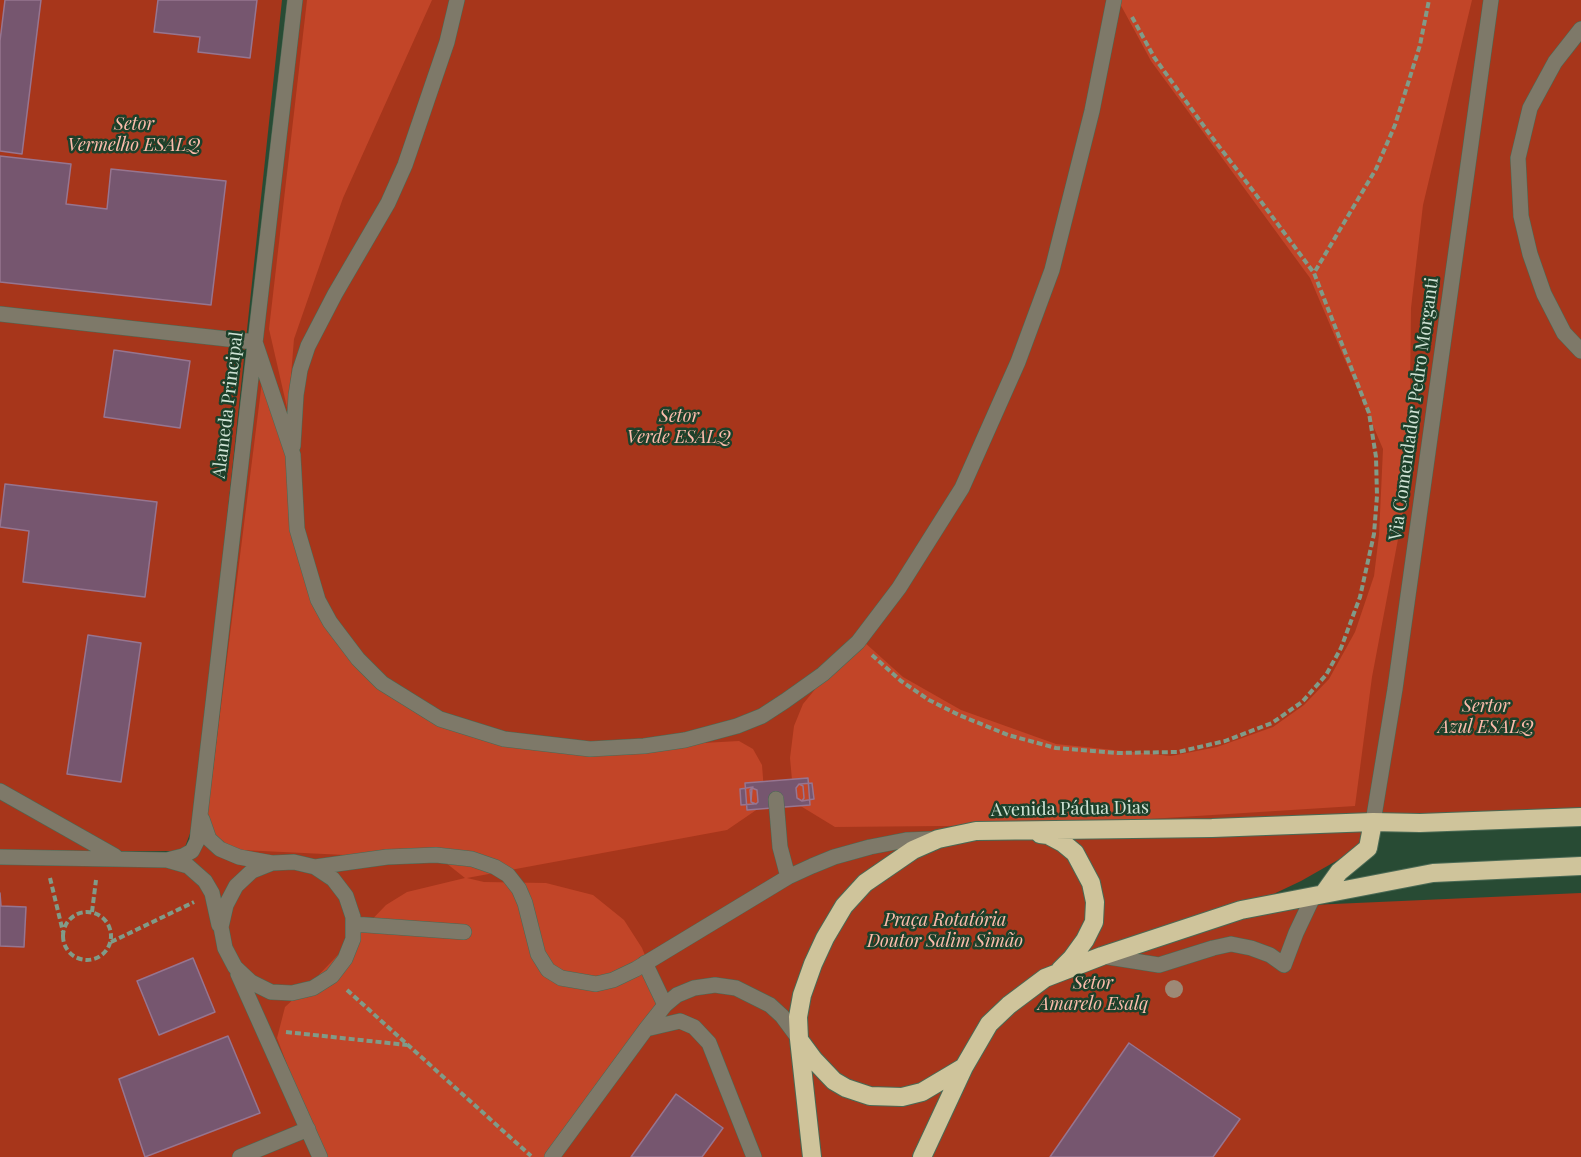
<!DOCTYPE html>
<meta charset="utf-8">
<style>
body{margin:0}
canvas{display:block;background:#284b34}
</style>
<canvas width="1581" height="1157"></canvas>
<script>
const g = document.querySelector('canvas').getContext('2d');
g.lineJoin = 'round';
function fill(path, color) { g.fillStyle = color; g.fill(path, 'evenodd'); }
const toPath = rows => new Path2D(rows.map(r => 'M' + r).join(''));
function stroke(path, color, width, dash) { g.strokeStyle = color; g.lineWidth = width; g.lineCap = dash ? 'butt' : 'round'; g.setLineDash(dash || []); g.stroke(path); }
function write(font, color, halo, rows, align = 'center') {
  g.font = font + ' "Playfair Display",serif'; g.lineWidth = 5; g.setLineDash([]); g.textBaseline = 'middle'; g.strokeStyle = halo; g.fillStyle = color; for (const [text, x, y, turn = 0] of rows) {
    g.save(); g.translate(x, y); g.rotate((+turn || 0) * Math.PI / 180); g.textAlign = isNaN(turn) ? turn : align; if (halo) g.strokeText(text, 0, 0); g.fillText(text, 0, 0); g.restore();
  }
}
fill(toPath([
 [0,0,282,0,195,820,185,847,177,851,0,852],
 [296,0,1581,0,1581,812,1372,824,1366,844,1301,881,1244,908,1581,893,1581,1157,0,1157,0,859,167,859,191,850]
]), '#a7361b');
fill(toPath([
 [307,0,432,0,343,198,294,339,288,412,269,329],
 [1118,0,1472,0,1423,205,1411,308,1409,481,1372,677,1355,806,1054,825,835,827,794,802,790,758,794,726,803,704,826,676,863,641,903,677,961,710,1056,744,1171,756,1217,747,1273,727,1304,705,1329,679,1355,632,1374,576,1379,535,1383,449,1310,278,1151,61],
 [266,350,290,460,314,601,376,683,500,742,684,744,739,741,753,749,762,765,765,804,727,830,467,878,484,882,546,883,593,895,624,920,642,948,665,1005,552,1157,322,1157,277,1038,285,1007,310,984,386,905,407,892,465,878,436,855,387,857,220,849,206,825]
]), '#c24528');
const building = toPath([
 [5,0,41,0,22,154,0,151,0,41,5,0],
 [158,0,257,0,250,58,198,52,200,37,154,32,158,0],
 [0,156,71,164,66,204,107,209,111,169,226,181,211,305,0,282,0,156],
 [114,350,190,361,180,428,104,417,114,350],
 [5,484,157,502,145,597,23,582,29,531,0,527,5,484],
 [88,635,141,643,121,782,67,774,88,635],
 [808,778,810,805,747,810,745,783,808,778],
 [812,783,814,799,802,801,804,798,803,786,800,784,812,783],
 [799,784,803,786,804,798,802,801,797,798,796,788,799,784],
 [753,787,750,790,751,802,754,804,741,805,740,789,753,787],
 [752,788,757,790,758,802,756,804,751,802,752,788],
 [0,893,1,906,26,907,24,947,0,946,0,893],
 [193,958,215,1012,159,1035,137,981,193,958],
 [228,1036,260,1113,145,1157,119,1079,228,1036],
 [1129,1043,1240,1119,1213,1157,1050,1157,1129,1043],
 [676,1094,723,1128,702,1157,631,1157,676,1094]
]);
fill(building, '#76566f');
stroke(building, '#977590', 1.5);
const minor = toPath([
 [1581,29,1555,62,1530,108,1518,158,1521,216,1530,254,1544,294,1564,333,1581,351],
 [0,314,255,342,293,455,297,529,318,600,330,622,358,659,382,683,440,719,504,739,590,749,644,746,685,740,737,726,762,716,785,701,823,674,858,642,899,588,962,488,1018,362,1052,270,1092,111,1114,0],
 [293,446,296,395,300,370,308,346,335,294,388,203,405,165,447,42,457,0],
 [0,791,115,856],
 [776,799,780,847,788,877],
 [202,819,209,839,220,849,239,857,272,863],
 [1373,822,1395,689,1491,0],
 [0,857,167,860,188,866,205,881,212,893,219,925],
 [167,860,183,856,192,851,197,841,295,0],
 [315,867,333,879,346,896,353,917,353,939,345,959,332,976,313,988,292,993,271,992,251,982,235,967,225,948,221,927,226,905,236,886,252,871,272,863,294,862,315,867,387,857,436,855,472,859,495,867,508,875,519,889,525,903,538,954,548,970,561,978,596,984,613,980,636,969,788,877,812,866,834,857,870,847,906,840,932,839],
 [353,924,464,932],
 [1102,956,1159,965,1213,948,1231,944,1251,948,1270,955,1284,965,1296,933,1314,895],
 [645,963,665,1005],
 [238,974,320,1157],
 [646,1029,680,1021,694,1027,709,1043,754,1157],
 [240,1157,308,1129],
 [552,1157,646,1029,665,1005,677,995,694,988,715,985,736,988,770,1005,782,1016,799,1039]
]);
const highway = toPath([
 [1040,834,1048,835,1063,843,1075,853,1091,883,1095,902,1094,922,1085,940,1072,958,1060,970],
 [1324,893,1339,872,1368,848,1373,822],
 [800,1041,814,1060,834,1081,846,1088,870,1096,902,1097,922,1092,964,1067],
 [812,1157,799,1039,798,1017,802,995,813,964,825,938,844,906,865,883,913,850,938,839,976,831,1212,828,1373,822,1420,823,1581,817],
 [922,1157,964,1067,989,1024,1009,1005,1045,978,1102,956,1241,910,1433,873,1581,866]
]);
stroke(minor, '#4a6954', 16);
stroke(highway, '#4a6954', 20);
stroke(toPath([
 [1132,17,1154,57,1211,136,1254,192,1314,273],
 [872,655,901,681,929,700,959,715,1008,735,1056,748,1118,753,1178,752,1225,741,1272,723,1302,702,1326,675,1341,648,1360,597,1374,534,1377,496,1376,457,1369,413,1314,273,1376,169,1395,125,1420,45,1429,0],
 [50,878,63,932],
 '63 936a24 24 0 1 1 48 0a24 24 0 1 1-48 0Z',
 [92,912,96,880],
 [111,942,194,902],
 [347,990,531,1156],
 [286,1032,407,1045]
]), '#809b88', 4, [6, 3]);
stroke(minor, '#7e7969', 15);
stroke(highway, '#cfc49b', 18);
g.fillStyle = '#9d8976';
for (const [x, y] of [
 [1174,989]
]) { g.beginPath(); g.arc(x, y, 9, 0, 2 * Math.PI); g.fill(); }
write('italic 18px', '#fcbcac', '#1d402a', [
 ["Setor",134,124],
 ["Vermelho ESALQ",134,145],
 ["Setor",679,416],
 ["Verde ESALQ",679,437],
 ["Sertor",1486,706],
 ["Azul ESALQ",1486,727],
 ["Praça Rotatória",945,920],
 ["Doutor Salim Simão",945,941],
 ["Setor",1093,983],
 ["Amarelo Esalq",1093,1004]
]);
write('18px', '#d0e3d5', '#1d402a', [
 ["Alameda Principal",228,405,-83],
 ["Via Comendador Pedro Morganti",1414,409,-82],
 ["Avenida Pádua Dias",1070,809,-1]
]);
</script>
